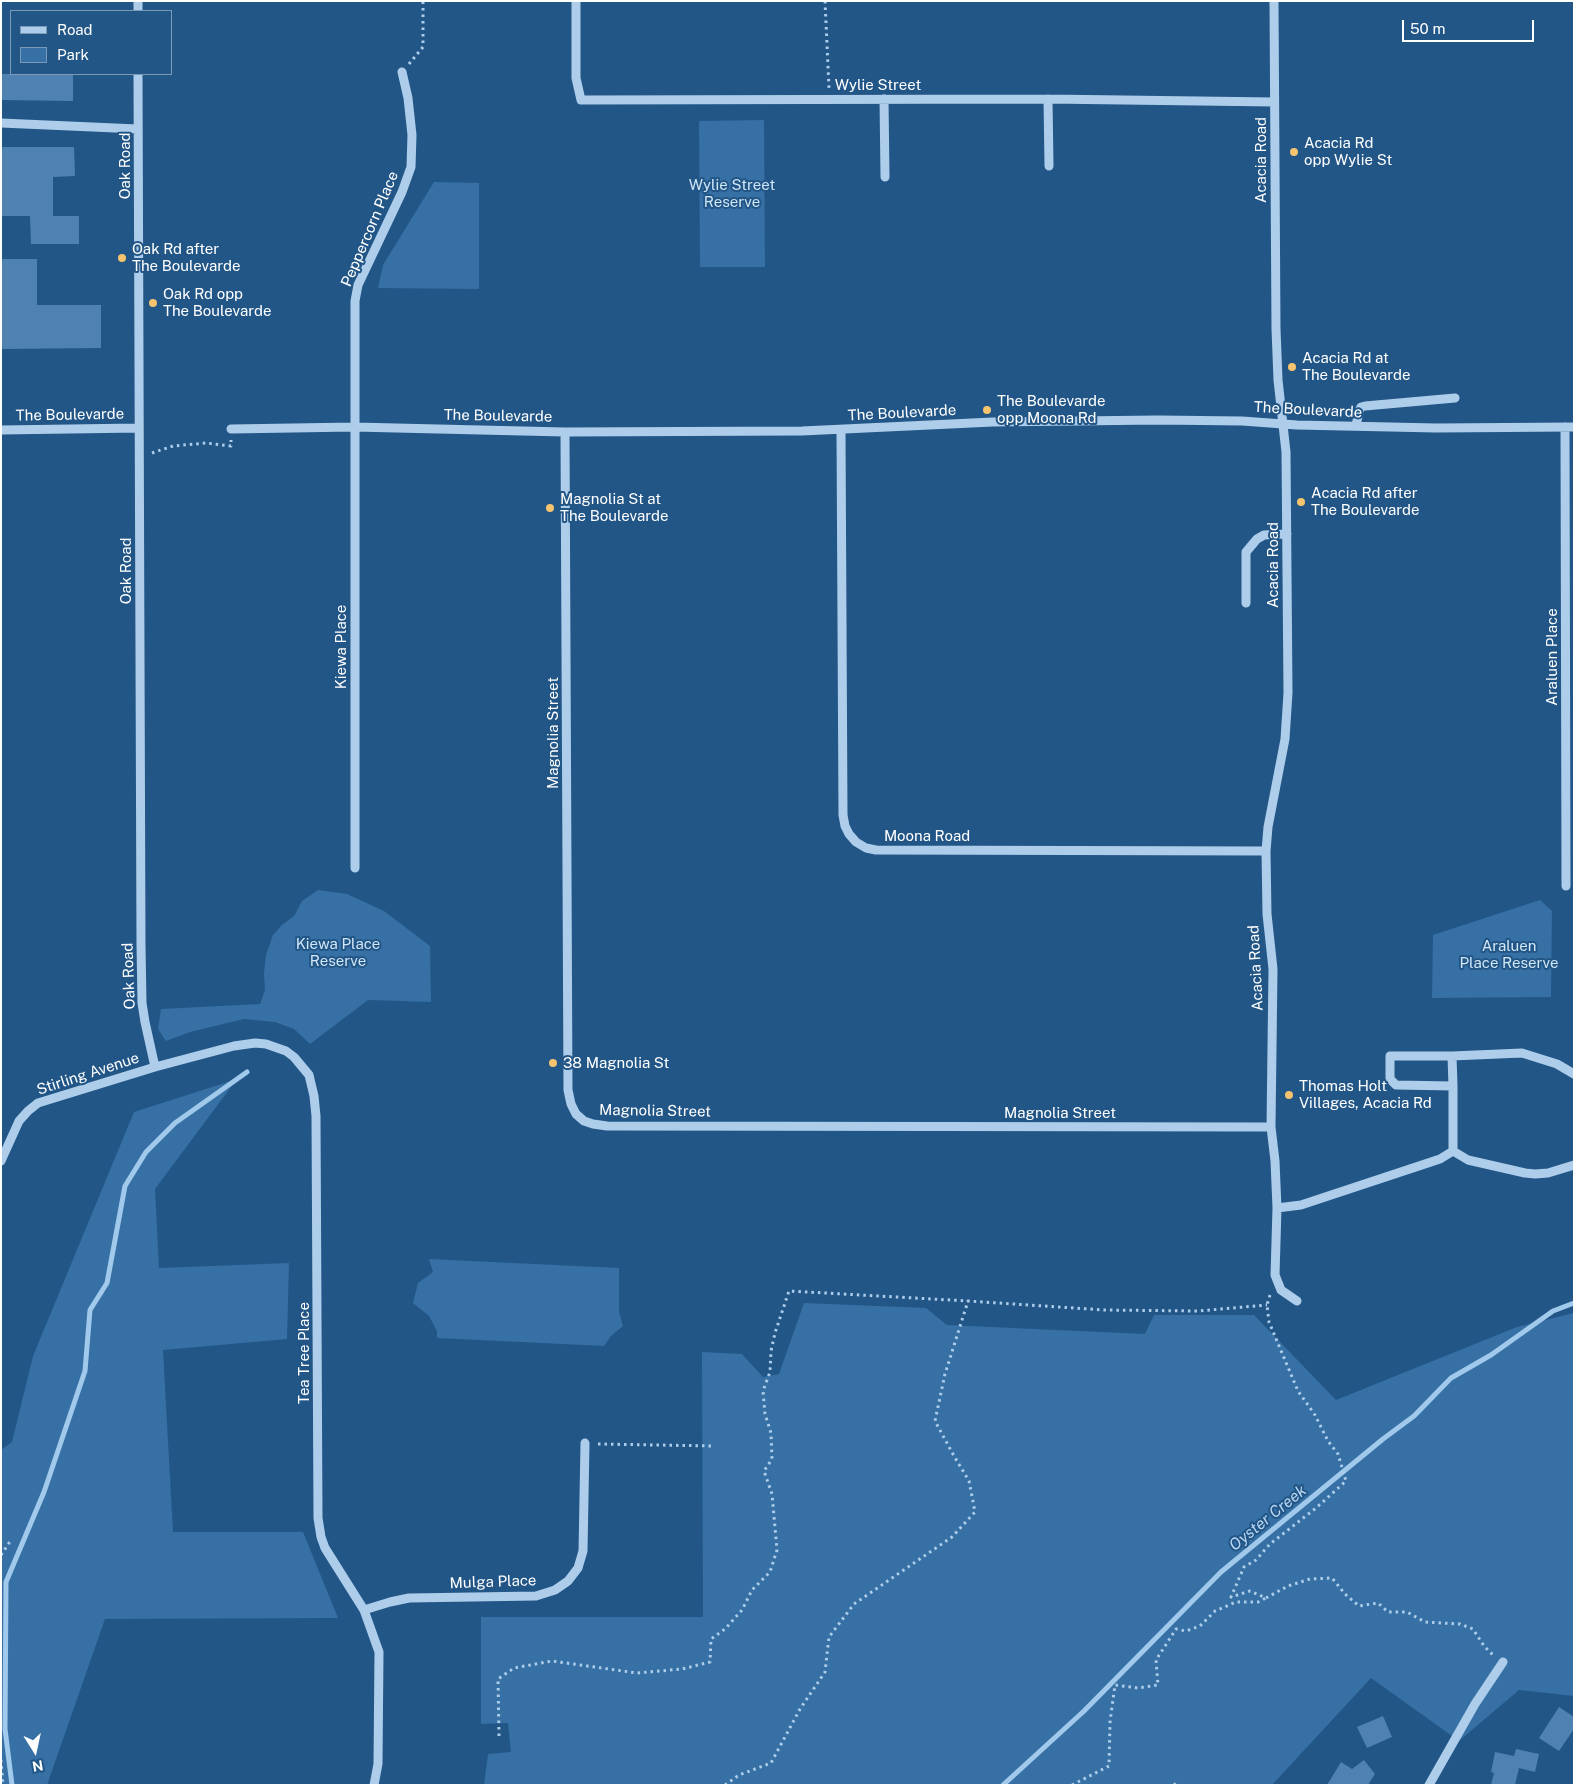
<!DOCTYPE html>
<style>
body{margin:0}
#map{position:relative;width:1575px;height:1786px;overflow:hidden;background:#225687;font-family:"Public Sans",sans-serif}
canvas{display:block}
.frame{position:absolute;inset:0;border:2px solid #fff;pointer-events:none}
.legend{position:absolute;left:10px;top:10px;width:162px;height:65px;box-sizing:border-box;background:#225687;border:1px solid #7a9ab7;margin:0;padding:6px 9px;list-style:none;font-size:15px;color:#fff}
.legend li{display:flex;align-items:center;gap:10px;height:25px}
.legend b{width:25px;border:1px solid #7a9ab7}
.north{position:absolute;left:10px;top:1726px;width:50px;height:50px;-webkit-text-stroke:4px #225687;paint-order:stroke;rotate:170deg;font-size:14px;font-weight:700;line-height:20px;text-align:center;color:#fff}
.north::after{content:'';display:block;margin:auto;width:18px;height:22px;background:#fff;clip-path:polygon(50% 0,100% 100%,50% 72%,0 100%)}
.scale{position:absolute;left:1402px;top:20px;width:132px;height:22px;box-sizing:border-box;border:2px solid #fff;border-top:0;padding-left:6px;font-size:15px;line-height:18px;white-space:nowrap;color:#fff;-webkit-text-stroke:4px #225687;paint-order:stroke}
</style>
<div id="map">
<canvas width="1575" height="1786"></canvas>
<div class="frame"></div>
<ul class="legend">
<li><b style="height:6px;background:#adcdea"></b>Road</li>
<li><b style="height:14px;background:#3670a4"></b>Park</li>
</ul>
<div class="north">N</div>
<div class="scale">50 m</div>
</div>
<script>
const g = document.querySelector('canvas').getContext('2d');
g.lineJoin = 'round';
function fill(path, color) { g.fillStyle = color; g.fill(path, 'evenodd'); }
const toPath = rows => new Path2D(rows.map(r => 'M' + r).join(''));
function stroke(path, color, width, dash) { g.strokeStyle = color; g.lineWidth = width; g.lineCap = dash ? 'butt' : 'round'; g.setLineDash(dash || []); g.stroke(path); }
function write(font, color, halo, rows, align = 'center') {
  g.font = font + ' "Public Sans",sans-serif'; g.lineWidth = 4; g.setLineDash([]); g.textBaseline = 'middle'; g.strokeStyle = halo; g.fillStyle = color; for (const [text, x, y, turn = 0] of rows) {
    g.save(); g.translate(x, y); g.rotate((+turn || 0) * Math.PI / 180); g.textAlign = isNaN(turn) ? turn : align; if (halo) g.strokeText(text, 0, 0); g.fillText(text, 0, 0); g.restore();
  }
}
fill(toPath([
 [764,120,765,267,700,267,699,121],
 [434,182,479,183,479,289,378,288,383,265],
 [318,890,347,894,384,911,430,946,431,1002,368,1000,310,1044,294,1029,275,1022,244,1019,190,1032,166,1041,158,1029,161,1009,260,1004,265,990,264,973,266,955,273,935,282,925,294,916,302,901],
 [1540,900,1552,911,1551,997,1432,998,1433,935],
 [237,1079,155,1189,159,1268,289,1263,287,1339,163,1350,173,1532,303,1532,338,1618,105,1619,47,1785,1,1785,1,1450,12,1442,33,1356,134,1112],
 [429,1259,619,1268,619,1312,623,1326,611,1336,604,1346,437,1338,437,1331,429,1316,413,1303,418,1283,433,1272],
 [804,1303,926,1308,947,1325,1145,1334,1154,1315,1254,1315,1336,1400,1517,1327,1574,1313,1574,1696,1519,1690,1459,1741,1371,1678,1272,1785,484,1785,488,1754,511,1752,508,1723,481,1724,481,1617,703,1617,702,1352,742,1354,763,1377,779,1374]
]), '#3670a4');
stroke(toPath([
 [12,1785,5,1729,6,1582,44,1492,85,1371,90,1310,107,1283,125,1186,146,1152,175,1123,247,1072],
 [1003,1785,1084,1711,1221,1572,1383,1439,1414,1416,1451,1378,1491,1355,1553,1311,1574,1303]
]), '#a1c9eb', 5);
fill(toPath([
 [1,74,73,74,73,101,1,100],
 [1,147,74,147,75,176,53,177,53,216,79,216,79,244,31,244,30,216,1,216],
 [1,259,37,259,37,305,101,305,101,348,1,349],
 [1559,1707,1574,1717,1574,1729,1559,1751,1539,1738],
 [1383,1716,1392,1737,1367,1748,1357,1727],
 [1516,1749,1539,1754,1535,1772,1519,1768,1515,1785,1491,1785,1494,1773,1491,1772,1495,1752,1514,1756],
 [1364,1760,1375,1774,1368,1785,1327,1785,1341,1762,1352,1769]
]), '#4f82b1');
stroke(toPath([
 [825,1,829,88],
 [409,64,423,47,423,1],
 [152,453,173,446,206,443,231,446,231,440],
 [1270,1295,1267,1305,1269,1322,1298,1391,1315,1415,1328,1441,1338,1454,1346,1481,1316,1508,1270,1544,1256,1560,1244,1567,1231,1597,1250,1591,1266,1598,1288,1586,1310,1579,1332,1578,1345,1594,1359,1606,1378,1603,1388,1612,1407,1612,1425,1622,1460,1624,1473,1629,1484,1646,1494,1656],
 [598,1444,715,1446],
 [1,1555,11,1540],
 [499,1736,498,1679,514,1668,552,1661,637,1673,682,1669,710,1662,711,1639,725,1629,742,1610,752,1590,770,1572,777,1550,772,1494,764,1471,772,1459,771,1433,765,1414,763,1391,770,1372,771,1351,775,1333,789,1291,968,1301],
 [1,1760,3,1785],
 [725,1785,739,1775,771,1763,800,1709,825,1672,829,1637,854,1604,952,1537,975,1512,969,1481,954,1456,935,1421,945,1374,968,1301,1104,1310,1198,1311,1267,1305],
 [1072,1785,1109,1766,1110,1722,1115,1685,1138,1688,1158,1685,1156,1660,1176,1629,1186,1631,1200,1626,1215,1611,1236,1602,1258,1602,1266,1598],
 [1174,1785,1176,1783]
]), '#adcdea', 3, [2.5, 4]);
stroke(toPath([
 [138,1,138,11],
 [576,1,576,78,581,100,1048,99,1274,102],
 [1274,1,1276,329,1278,380,1286,452,1288,693,1285,739,1268,827,1266,851,1267,914,1273,969,1271,1127,1275,1161,1277,1208,1275,1275,1281,1290,1297,1301],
 [138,74,141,945,142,1003,145,1022,155,1067],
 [884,99,885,177],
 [1048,99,1049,166],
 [1,123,138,129],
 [1356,426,1359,411,1361,407,1365,406,1455,398],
 [1565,427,1566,886],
 [231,429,354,427,565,432,802,431,993,422,1158,420,1242,421,1297,425,1436,428,1574,427],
 [1,430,139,428],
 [841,430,843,815,845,826,849,834,856,842,866,848,876,850,1266,851],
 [565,432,568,1090,571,1104,576,1114,584,1121,593,1124,607,1126,1271,1127],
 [1246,603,1246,552,1257,539,1264,535,1287,534],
 [355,868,355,301,358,285,402,192,411,167,412,135,408,98,402,72],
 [1452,1056,1453,1086],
 [1453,1151,1453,1086,1396,1085,1390,1079,1390,1056,1452,1056,1522,1053,1557,1064,1574,1074],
 [1453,1151,1468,1160,1525,1173,1535,1174,1548,1173,1574,1165],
 [1,1161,19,1121,28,1111,38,1103,155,1067,234,1046,255,1043,266,1044,286,1051,294,1057,309,1075,314,1096,316,1116,318,1518,321,1537,325,1548,364,1610,379,1652,378,1764,374,1785],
 [1277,1208,1301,1205,1440,1159,1453,1151],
 [364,1610,390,1602,409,1598,536,1596,555,1590,568,1581,578,1568,583,1551,585,1443],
 [1429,1785,1475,1704,1503,1662]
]), '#adcdea', 9);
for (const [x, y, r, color] of [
 [1294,152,5,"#f5c46f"],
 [122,258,5,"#f5c46f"],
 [153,303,5,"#f5c46f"],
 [1292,367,5,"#f5c46f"],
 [987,410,5,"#f5c46f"],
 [1301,502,5,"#f5c46f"],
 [550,508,5,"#f5c46f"],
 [553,1063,5,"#f5c46f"],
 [1289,1095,5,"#f5c46f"]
]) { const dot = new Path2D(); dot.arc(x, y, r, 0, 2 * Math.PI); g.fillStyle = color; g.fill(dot); stroke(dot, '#225687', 2); }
write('15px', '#fff', '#225687', [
 ["Wylie Street",878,85],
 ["Acacia Road",1261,160,-90],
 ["Oak Road",125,166,-90],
 ["Peppercorn Place",370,229,-67],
 ["The Boulevarde",1308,410,3],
 ["The Boulevarde",902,413,-3],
 ["The Boulevarde",70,415,-1],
 ["The Boulevarde",498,416,1],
 ["Acacia Road",1273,565,-90],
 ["Oak Road",126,571,-90],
 ["Kiewa Place",341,647,-90],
 ["Araluen Place",1552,657,-90],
 ["Magnolia Street",553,733,-90],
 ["Moona Road",927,836],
 ["Acacia Road",1256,968,-93],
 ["Oak Road",129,976,-92],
 ["Stirling Avenue",88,1074,-18],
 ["Magnolia Street",655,1111,1],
 ["Magnolia Street",1060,1113],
 ["Tea Tree Place",304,1353,-90],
 ["Mulga Place",493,1582,-2]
]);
write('15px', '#fff', '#225687', [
 ["Acacia Rd",1304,143],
 ["opp Wylie St",1304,160],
 ["Oak Rd after",132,249],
 ["The Boulevarde",132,266],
 ["Oak Rd opp",163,294],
 ["The Boulevarde",163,311],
 ["Acacia Rd at",1302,358],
 ["The Boulevarde",1302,375],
 ["The Boulevarde",997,401],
 ["opp Moona Rd",997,418],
 ["Acacia Rd after",1311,493],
 ["The Boulevarde",1311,510],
 ["Magnolia St at",560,499],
 ["The Boulevarde",560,516],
 ["38 Magnolia St",563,1063],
 ["Thomas Holt",1299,1086],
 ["Villages, Acacia Rd",1299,1103]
], 'left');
write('15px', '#d1e6f7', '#225687', [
 ["Wylie Street",732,185],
 ["Reserve",732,202],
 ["Kiewa Place",338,944],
 ["Reserve",338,961],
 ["Araluen",1509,946],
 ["Place Reserve",1509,963]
]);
write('italic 16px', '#b9d7f1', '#225687', [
 ["Oyster Creek",1268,1518,-39]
]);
</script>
